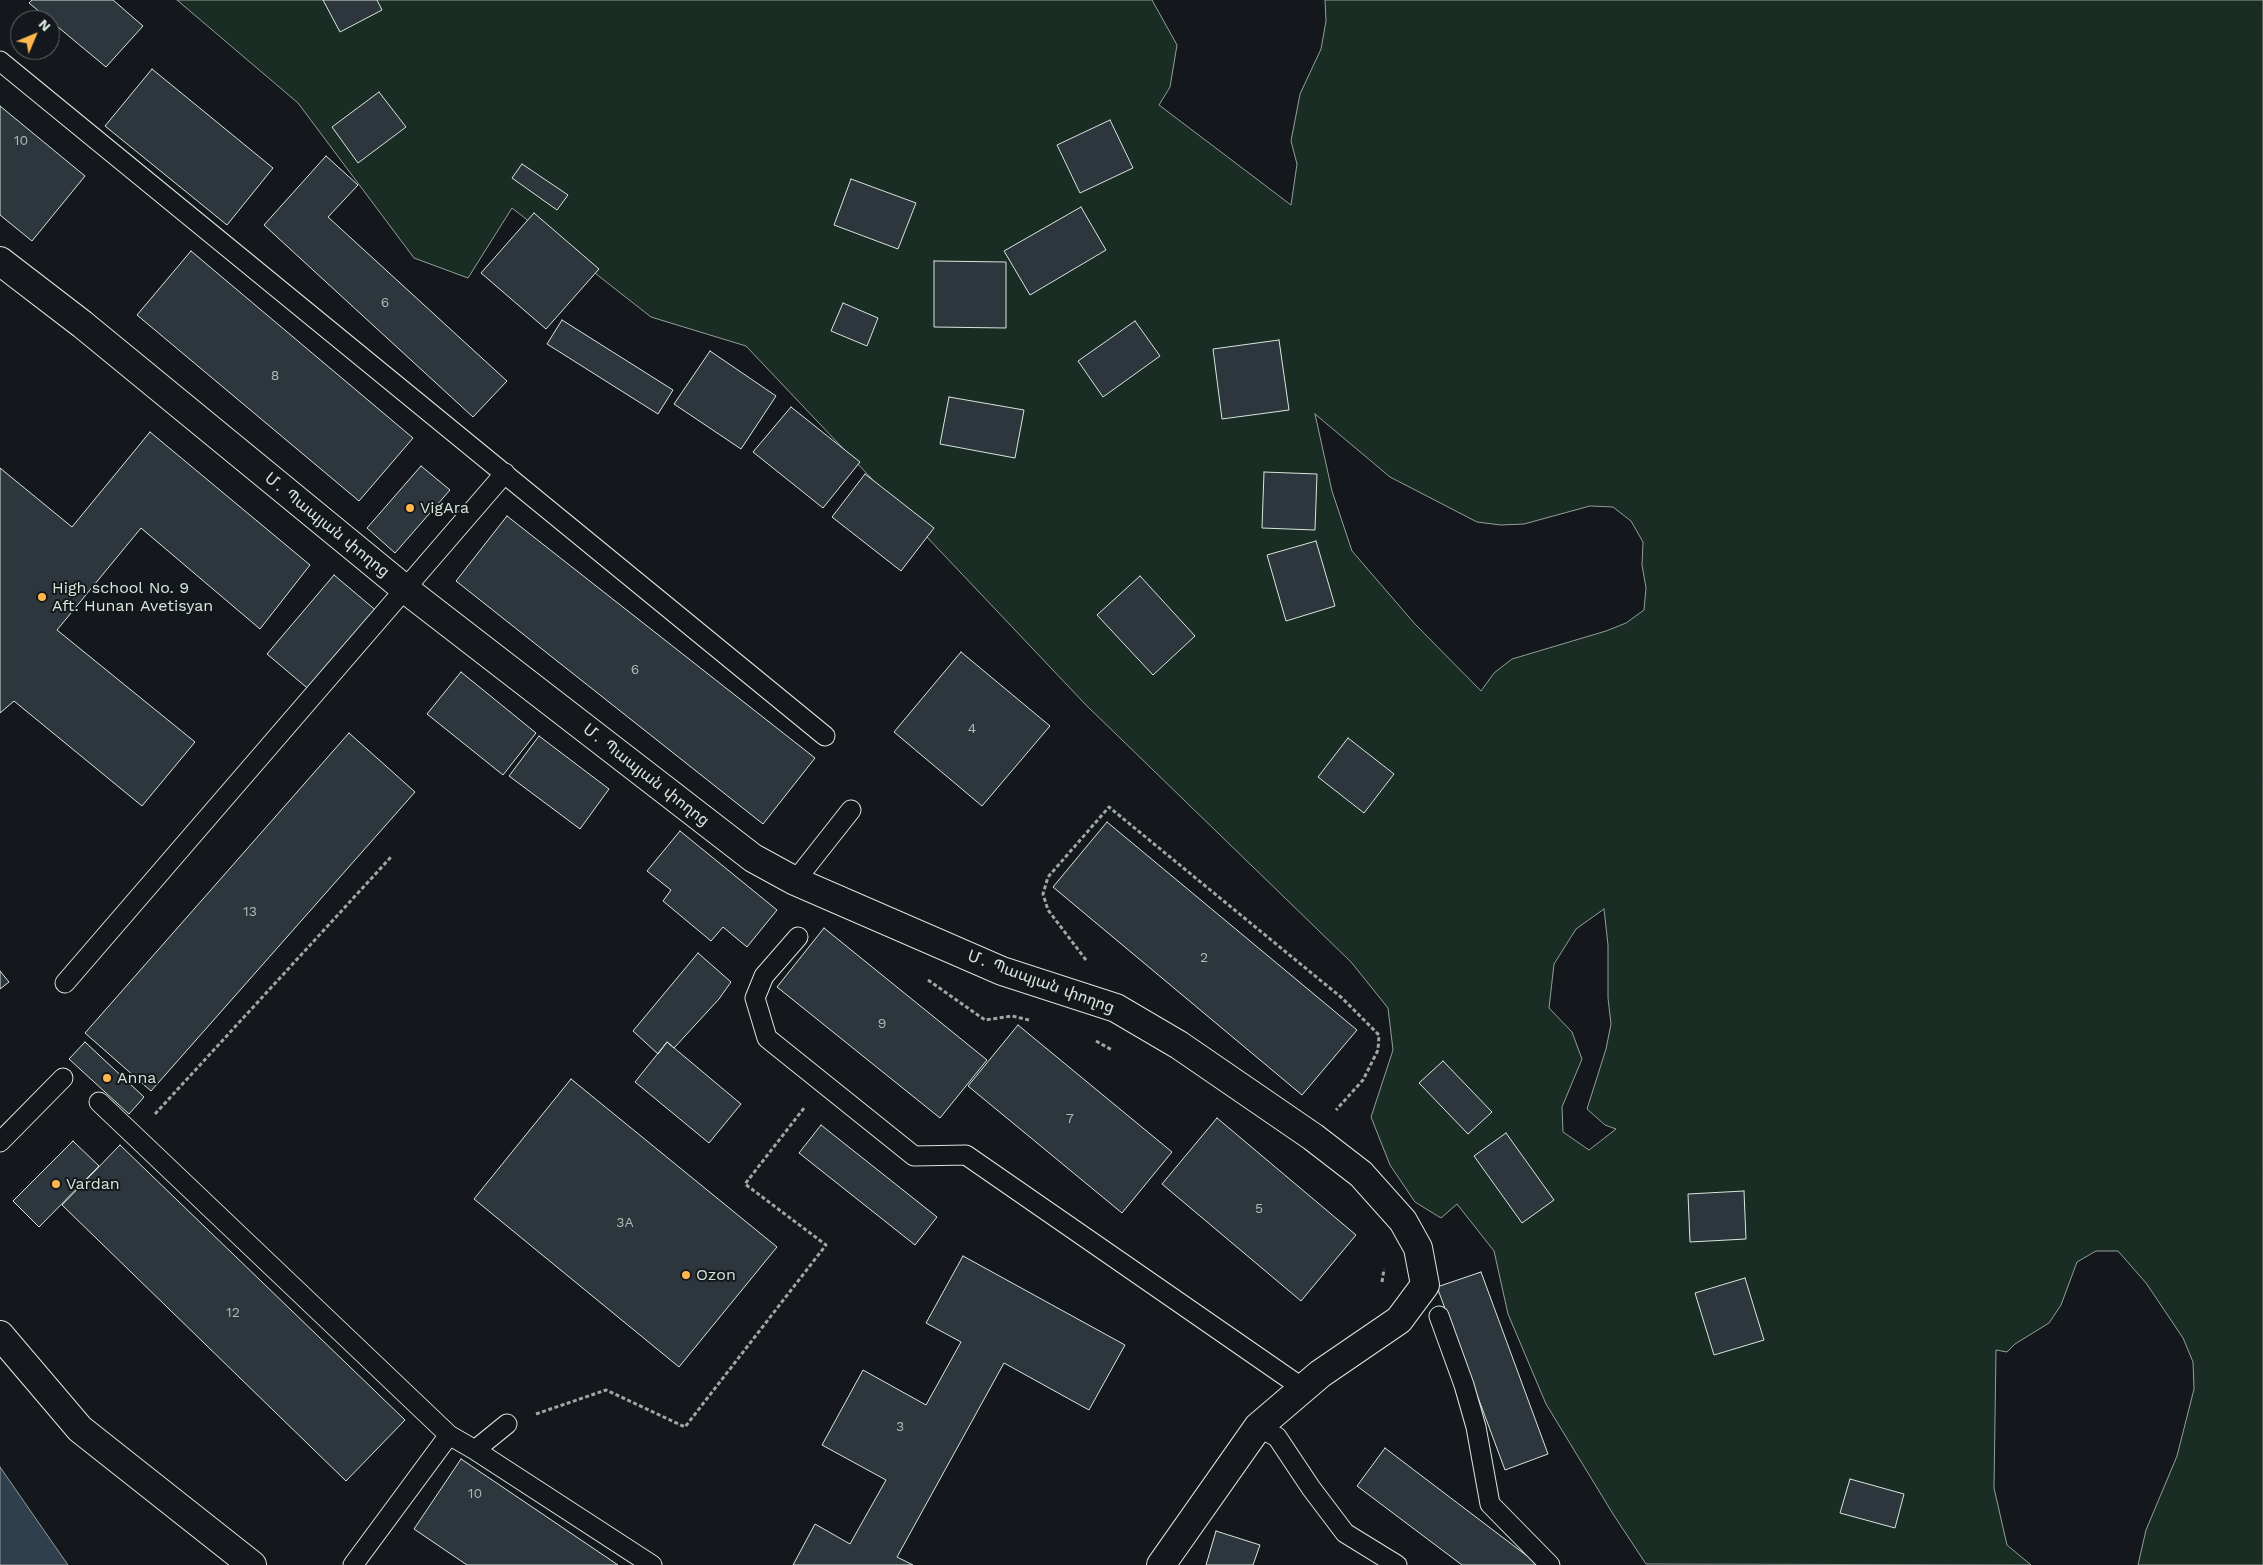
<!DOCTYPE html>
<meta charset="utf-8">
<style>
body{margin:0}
#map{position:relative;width:2263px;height:1565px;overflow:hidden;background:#14181c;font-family:"Work Sans",sans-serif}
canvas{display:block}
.north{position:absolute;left:10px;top:10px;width:50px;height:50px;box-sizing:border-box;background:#14181c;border:1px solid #626a69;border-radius:50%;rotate:45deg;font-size:14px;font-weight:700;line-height:20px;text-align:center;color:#d8e6dc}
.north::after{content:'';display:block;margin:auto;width:18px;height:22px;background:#ffb74d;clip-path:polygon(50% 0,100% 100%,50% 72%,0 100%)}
</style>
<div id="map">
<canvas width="2263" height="1565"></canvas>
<div class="north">N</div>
</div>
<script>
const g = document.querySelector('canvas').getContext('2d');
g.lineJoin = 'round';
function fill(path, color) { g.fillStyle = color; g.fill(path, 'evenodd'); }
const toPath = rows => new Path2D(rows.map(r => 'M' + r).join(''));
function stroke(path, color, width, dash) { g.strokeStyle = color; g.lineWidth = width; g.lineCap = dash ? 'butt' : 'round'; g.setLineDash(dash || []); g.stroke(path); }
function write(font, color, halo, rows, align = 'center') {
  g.font = font + ' "Work Sans","Noto Sans Armenian",sans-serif'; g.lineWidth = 4; g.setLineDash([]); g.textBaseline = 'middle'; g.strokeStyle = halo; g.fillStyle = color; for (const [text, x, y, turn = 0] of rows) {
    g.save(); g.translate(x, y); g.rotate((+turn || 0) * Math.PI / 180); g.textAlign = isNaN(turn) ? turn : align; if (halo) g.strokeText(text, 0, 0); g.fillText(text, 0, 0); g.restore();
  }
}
const green = toPath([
 [177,0,1152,0,1177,45,1170,87,1159,105,1291,205,1297,164,1291,141,1296,115,1300,94,1321,49,1326,21,1325,0,2263,0,2263,1565,2138,1565,2146,1530,2177,1456,2194,1389,2193,1362,2183,1338,2146,1283,2118,1251,2096,1251,2077,1262,2061,1305,2049,1323,2015,1344,2007,1352,1996,1350,1994,1488,2007,1545,2031,1565,1646,1564,1613,1514,1546,1404,1508,1314,1494,1251,1457,1204,1441,1218,1415,1202,1390,1165,1371,1117,1393,1050,1388,1008,1351,962,1086,705,746,346,651,317,512,208,468,278,414,258,298,103,177,0],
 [1315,414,1390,477,1477,522,1501,525,1524,524,1590,506,1613,507,1631,521,1643,542,1642,565,1646,588,1644,610,1626,623,1606,631,1512,659,1494,673,1481,691,1415,624,1352,551,1332,491,1315,414],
 [1604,909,1608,945,1608,998,1611,1024,1606,1049,1587,1109,1605,1125,1616,1129,1589,1150,1563,1132,1562,1107,1582,1059,1572,1032,1549,1008,1554,964,1576,929,1604,909]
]);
fill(green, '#1a2d24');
stroke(green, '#939e99', 1);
const water = toPath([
 [0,1467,68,1565,0,1565,0,1467]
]);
fill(water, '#2f3f4d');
stroke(water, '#939e99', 1);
const building = toPath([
 [32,0,113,0,143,26,106,67,29,3,32,0],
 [323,0,377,0,382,10,340,32,323,0],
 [152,69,273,168,227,225,105,126,152,69],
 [379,92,406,127,358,163,332,127,379,92],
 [0,106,85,176,32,241,0,215,0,106],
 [1110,120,1133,168,1080,193,1057,145,1110,120],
 [326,156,358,185,328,217,507,381,473,417,264,225,326,156],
 [522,164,568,195,557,210,512,178,522,164],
 [851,179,916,203,898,249,834,225,851,179],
 [1081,207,1106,250,1030,295,1004,251,1081,207],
 [534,213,599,269,546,329,481,273,534,213],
 [191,251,413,438,359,501,137,315,191,251],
 [934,261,1006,262,1006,328,934,327,934,261],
 [843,303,878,318,867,346,831,331,843,303],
 [562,320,673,390,658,414,547,344,562,320],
 [1135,321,1160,356,1103,397,1078,361,1135,321],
 [1279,340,1289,410,1222,419,1213,349,1279,340],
 [710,351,776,396,741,449,674,404,710,351],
 [949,397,1024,410,1015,458,940,444,949,397],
 [791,407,860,462,823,508,753,452,791,407],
 [150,432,310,565,260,629,141,528,57,630,195,742,142,806,14,701,0,713,0,468,72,527,150,432],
 [421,466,450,490,395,553,367,528,421,466],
 [1264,472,1317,474,1315,530,1262,528,1264,472],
 [865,474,934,528,901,571,832,517,865,474],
 [507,516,815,758,763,824,456,581,507,516],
 [1316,541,1335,606,1286,621,1267,555,1316,541],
 [334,575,379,613,312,692,267,654,334,575],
 [1140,576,1195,636,1153,675,1097,615,1140,576],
 [961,652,1050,726,982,806,894,732,961,652],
 [461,672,536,733,503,775,427,714,461,672],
 [349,733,415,792,151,1091,85,1033,349,733],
 [539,736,609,789,580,829,509,776,539,736],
 [1348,738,1394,774,1364,813,1318,777,1348,738],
 [1107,822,1357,1030,1302,1095,1053,887,1107,822],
 [680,831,777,910,747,947,723,927,711,941,663,901,671,890,647,871,680,831],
 [824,928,987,1060,940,1118,777,987,824,928],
 [698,953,731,982,719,999,674,1048,667,1042,658,1054,633,1031,698,953],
 [0,971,9,982,0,989,0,971],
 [1018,1025,1172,1152,1122,1213,968,1086,1018,1025],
 [85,1042,144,1097,129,1114,69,1059,85,1042],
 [667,1042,741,1104,709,1143,635,1082,667,1042],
 [1443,1061,1492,1112,1468,1134,1419,1083,1443,1061],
 [571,1079,777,1247,679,1367,474,1199,571,1079],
 [1217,1118,1356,1235,1301,1301,1162,1184,1217,1118],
 [821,1125,937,1217,915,1245,799,1153,821,1125],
 [1506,1133,1554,1200,1522,1223,1474,1156,1506,1133],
 [73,1141,99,1166,39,1227,13,1201,73,1141],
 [120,1145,405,1420,346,1481,62,1205,120,1145],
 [1744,1191,1746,1239,1690,1242,1688,1194,1744,1191],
 [963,1256,1125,1345,1089,1410,1004,1363,897,1557,913,1565,793,1565,815,1524,850,1544,886,1480,822,1445,863,1370,926,1405,961,1342,926,1323,963,1256],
 [1481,1272,1548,1454,1505,1470,1437,1287,1481,1272],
 [1745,1278,1764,1340,1714,1355,1695,1293,1745,1278],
 [1385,1448,1539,1565,1462,1565,1357,1486,1385,1448],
 [461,1459,618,1565,467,1565,414,1529,461,1459],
 [1850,1479,1904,1494,1895,1528,1840,1513,1850,1479],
 [1216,1531,1260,1545,1253,1565,1206,1565,1216,1531]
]);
fill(building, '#2c363c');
stroke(building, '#d8e6dc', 1);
const lane = toPath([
 [0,61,825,736],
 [795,881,851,810],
 [798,937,764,976,755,998,767,1038,914,1156,966,1155,1304,1389],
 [65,983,505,473],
 [99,1102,449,1435],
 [0,1142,63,1078],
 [1439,1316,1464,1385,1476,1427,1490,1504,1550,1565],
 [1258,1427,1277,1437,1311,1488,1345,1533,1397,1565],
 [475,1450,652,1565],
 [353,1565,449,1435,475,1450,507,1424]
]);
const street = toPath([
 [0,261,82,324,405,589,753,858,795,881,1002,971,1116,1008,1179,1045,1313,1137,1361,1174,1403,1221,1418,1248,1425,1285,1399,1320,1320,1374,1258,1427,1161,1565]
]);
const highway = toPath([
 [0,1335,80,1429,252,1565]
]);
stroke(lane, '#d8e6dc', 21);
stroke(street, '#d8e6dc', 30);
stroke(highway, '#d8e6dc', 30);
stroke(toPath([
 [1086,960,1048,910,1043,894,1048,877,1109,807,1342,998,1379,1035,1378,1050,1363,1080,1336,1110],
 [928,980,985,1020,1012,1016,1029,1020],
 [1096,1041,1112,1050],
 [155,1114,391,857],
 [1382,1282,1384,1269],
 [536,1414,606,1390,685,1427,826,1245,745,1184,804,1108]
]), '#9da8a2', 3, [4, 2.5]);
stroke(lane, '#14181c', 19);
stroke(street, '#14181c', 28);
stroke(highway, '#14181c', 28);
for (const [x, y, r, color] of [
 [410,508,5,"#ffb74d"],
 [42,597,5,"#ffb74d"],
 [107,1078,5,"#ffb74d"],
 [56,1184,5,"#ffb74d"],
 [686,1275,5,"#ffb74d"]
]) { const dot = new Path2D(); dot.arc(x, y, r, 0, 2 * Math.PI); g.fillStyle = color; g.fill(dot); stroke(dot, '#14181c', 2); }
write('14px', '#adbab4', null, [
 ["10",21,141],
 ["6",385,303],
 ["8",275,376],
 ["6",635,670],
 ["4",972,729],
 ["13",250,912],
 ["2",1204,958],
 ["9",882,1024],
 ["7",1070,1119],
 ["5",1259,1209],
 ["3A",625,1223],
 ["12",233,1313],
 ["3",900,1427],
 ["10",475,1494]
]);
write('16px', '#d8e6dc', '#14181c', [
 ["VigAra",420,508],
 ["High school No. 9",52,588],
 ["Aft. Hunan Avetisyan",52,606],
 ["Anna",117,1078],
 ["Vardan",66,1184],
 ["Ozon",696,1275]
], 'left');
write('16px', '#d8e6dc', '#14181c', [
 ["Մ․ Պապյան փողոց",327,525,39],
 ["Մ․ Պապյան փողոց",646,775,38],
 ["Մ․ Պապյան փողոց",1041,982,20]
]);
</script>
